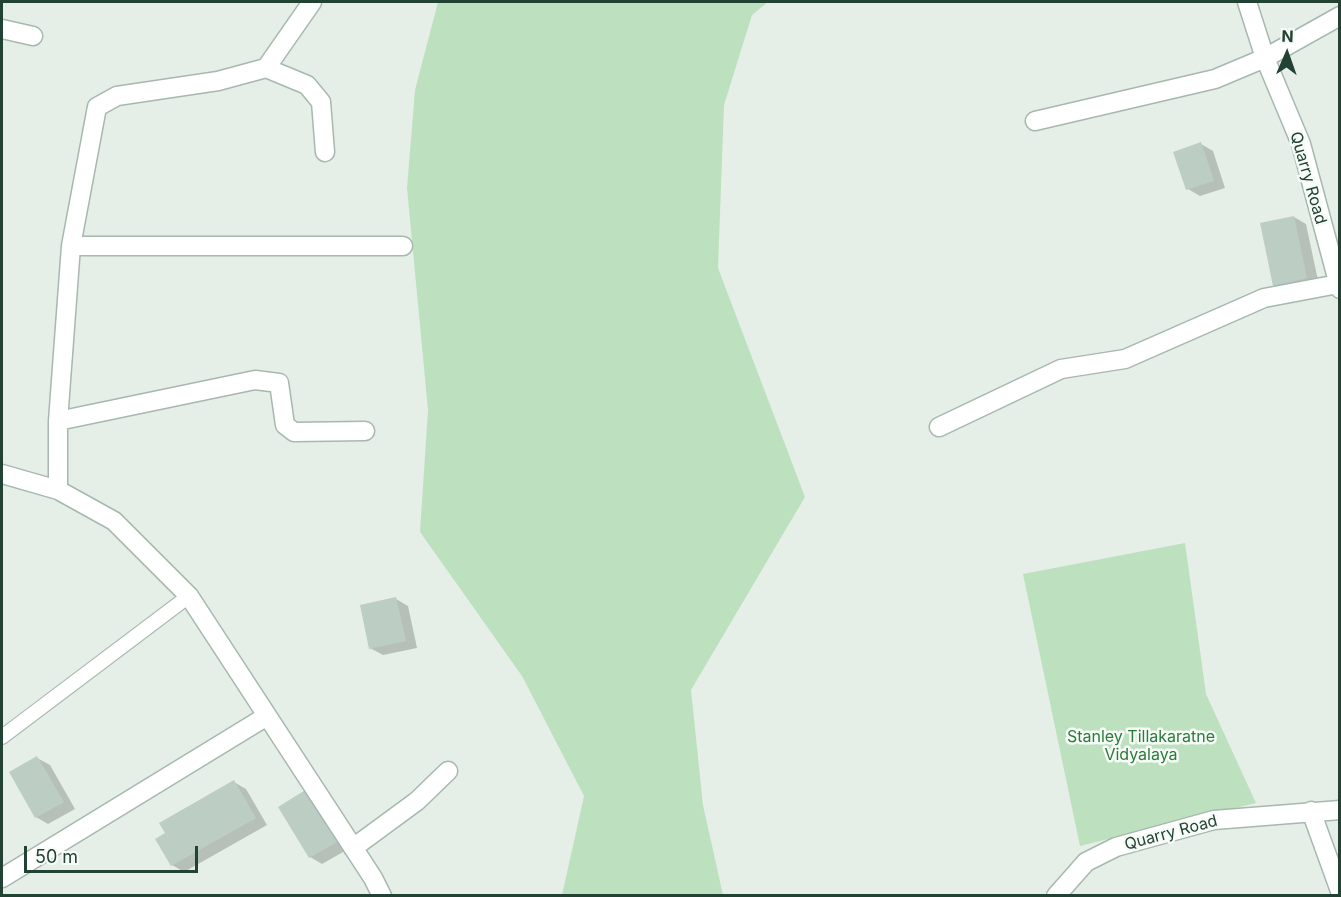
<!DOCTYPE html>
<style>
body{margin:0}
#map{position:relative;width:1341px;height:897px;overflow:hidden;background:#e5efe8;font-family:Inter,sans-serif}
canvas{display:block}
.frame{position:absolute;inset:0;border:3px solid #224233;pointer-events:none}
.north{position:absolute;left:1257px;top:24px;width:60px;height:60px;-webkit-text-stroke:4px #f6fbf7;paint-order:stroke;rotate:2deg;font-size:16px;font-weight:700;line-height:24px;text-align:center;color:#224233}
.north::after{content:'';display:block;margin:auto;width:21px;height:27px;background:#224233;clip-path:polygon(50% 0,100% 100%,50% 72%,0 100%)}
.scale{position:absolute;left:24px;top:846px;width:174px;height:27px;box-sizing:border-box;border:3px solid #224233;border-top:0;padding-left:8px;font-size:18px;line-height:21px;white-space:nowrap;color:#224233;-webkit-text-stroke:4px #f6fbf7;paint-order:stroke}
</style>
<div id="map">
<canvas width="1341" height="897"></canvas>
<div class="frame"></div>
<div class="north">N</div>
<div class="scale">50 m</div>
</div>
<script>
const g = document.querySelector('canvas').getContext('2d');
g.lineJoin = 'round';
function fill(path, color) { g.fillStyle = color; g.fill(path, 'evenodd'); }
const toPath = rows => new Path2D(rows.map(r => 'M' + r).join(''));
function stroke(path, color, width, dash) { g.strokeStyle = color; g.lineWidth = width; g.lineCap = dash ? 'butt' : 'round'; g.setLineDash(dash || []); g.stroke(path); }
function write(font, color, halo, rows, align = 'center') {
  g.font = font + ' Inter,sans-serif'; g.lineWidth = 5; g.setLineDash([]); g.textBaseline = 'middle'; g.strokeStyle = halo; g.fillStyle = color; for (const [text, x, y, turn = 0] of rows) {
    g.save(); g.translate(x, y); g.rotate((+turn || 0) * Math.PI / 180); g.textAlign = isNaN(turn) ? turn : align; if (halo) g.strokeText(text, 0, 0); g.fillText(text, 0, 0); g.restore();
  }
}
fill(toPath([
 [438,2,768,2,752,15,724,105,718,268,805,497,691,690,703,805,723,895,562,895,584,796,522,676,420,532,428,410,407,188,415,90],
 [1185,543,1206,694,1256,803,1080,846,1023,574]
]), '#bde1bf');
fill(toPath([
 [1201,144,1213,151,1225,188,1200,196,1188,189],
 [1294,217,1306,224,1319,285,1287,292,1274,285],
 [396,599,408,606,417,648,383,655,370,648],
 [37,758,50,765,75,809,48,824,36,817],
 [234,782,246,789,267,825,184,872,172,865],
 [280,807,350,848,322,864,310,857]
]), '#0003');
fill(toPath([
 [1201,142,1214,181,1186,190,1173,152],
 [1294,216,1307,278,1273,286,1260,223],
 [396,597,406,641,369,649,360,605],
 [37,756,64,802,35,818,9,772],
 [234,780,256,818,171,866,155,839,165,833,159,823],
 [307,789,339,841,309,858,278,807]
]), '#bccdc3');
const lane = toPath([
 [2,737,189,596]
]);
const street = toPath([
 [1247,2,1265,58,1301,144,1340,289],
 [2,29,33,36],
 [266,68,312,2],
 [1035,121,1215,79,1265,58,1340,16],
 [71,246,403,246],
 [58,421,255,380,279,383,285,425,294,432,365,431],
 [939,427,1061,369,1125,359,1264,298,1338,284],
 [2,474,58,490,114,521,189,596,373,878,382,896],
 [58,490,58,421,71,246,97,107,117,96,218,81,266,68,307,85,321,102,325,152],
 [1311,811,1340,891],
 [353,848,417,801,448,771],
 [2,878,267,716],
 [1056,896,1086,862,1116,847,1214,820,1340,810]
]);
stroke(lane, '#a7b8ae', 16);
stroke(street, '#a7b8ae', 21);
stroke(lane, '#fff', 14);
stroke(street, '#fff', 18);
write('16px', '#224233', '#f6fbf7', [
 ["Quarry Road",1308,178,74],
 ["Quarry Road",1171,833,-15]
]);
write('16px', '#2a7b38', '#f6fbf7', [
 ["Stanley Tillakaratne",1141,737],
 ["Vidyalaya",1141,755]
]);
</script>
